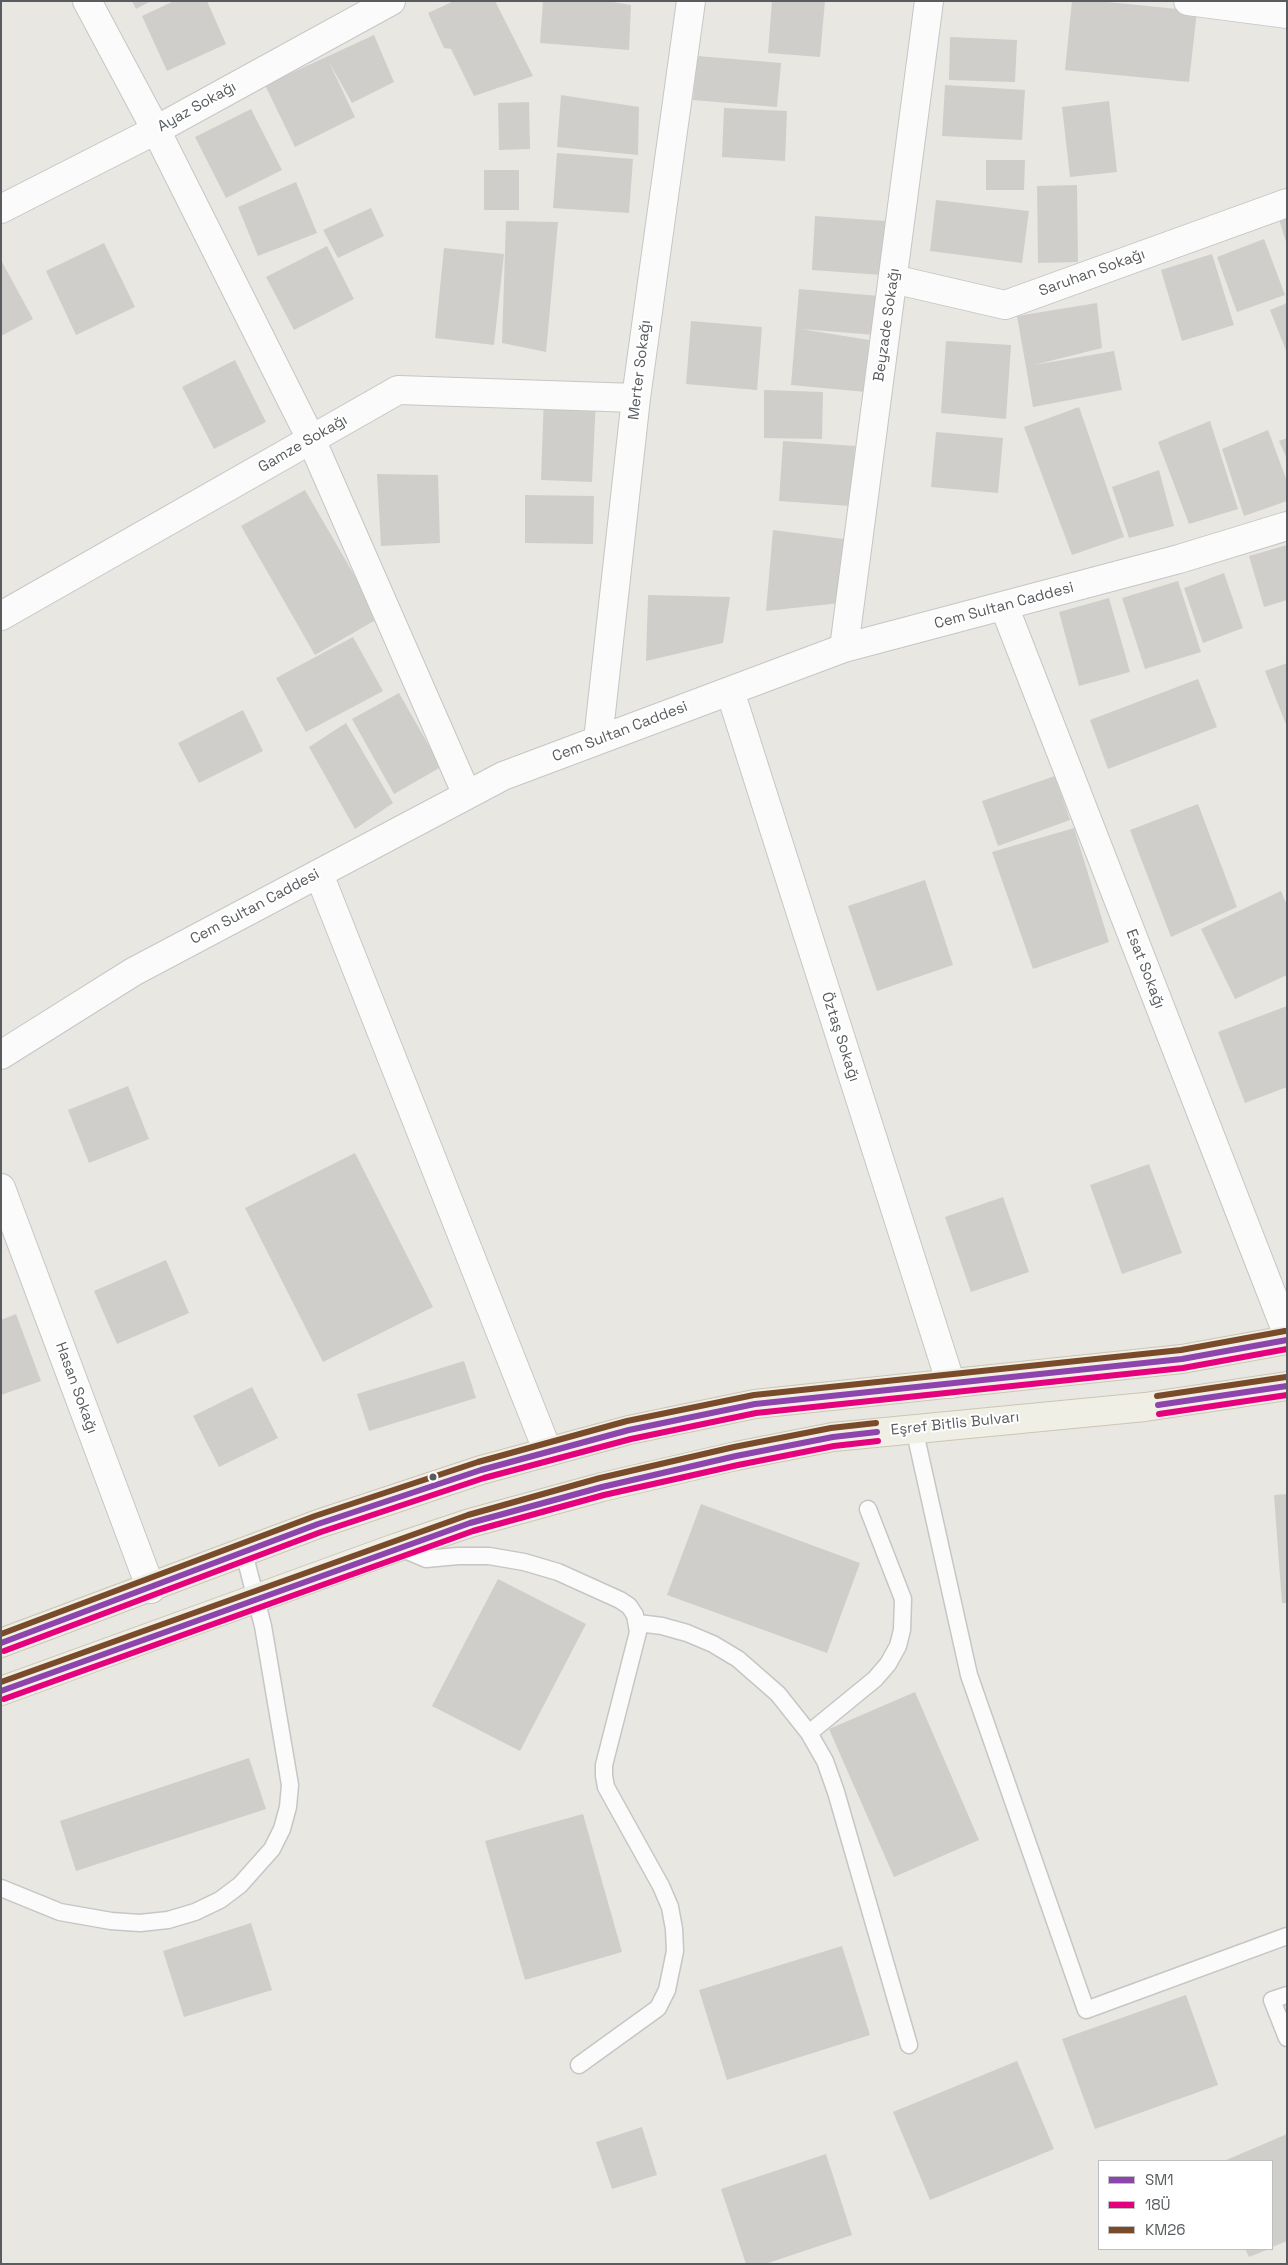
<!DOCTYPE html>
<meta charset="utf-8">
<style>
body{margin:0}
#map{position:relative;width:1288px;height:2265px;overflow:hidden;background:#e8e7e2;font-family:"Space Grotesk",sans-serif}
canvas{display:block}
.frame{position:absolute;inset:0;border:2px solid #585c5f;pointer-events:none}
.legend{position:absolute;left:1098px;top:2160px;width:175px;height:90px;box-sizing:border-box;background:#fff;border:1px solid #bcbebf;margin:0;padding:6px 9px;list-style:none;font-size:15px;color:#585c5f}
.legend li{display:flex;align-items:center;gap:10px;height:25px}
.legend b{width:25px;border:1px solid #bcbebf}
</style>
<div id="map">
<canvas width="1288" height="2265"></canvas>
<div class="frame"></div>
<ul class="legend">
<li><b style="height:6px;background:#8e44ad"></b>SM1</li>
<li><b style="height:6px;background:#e5007d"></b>18Ü</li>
<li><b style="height:6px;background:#7a4b2a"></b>KM26</li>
</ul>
</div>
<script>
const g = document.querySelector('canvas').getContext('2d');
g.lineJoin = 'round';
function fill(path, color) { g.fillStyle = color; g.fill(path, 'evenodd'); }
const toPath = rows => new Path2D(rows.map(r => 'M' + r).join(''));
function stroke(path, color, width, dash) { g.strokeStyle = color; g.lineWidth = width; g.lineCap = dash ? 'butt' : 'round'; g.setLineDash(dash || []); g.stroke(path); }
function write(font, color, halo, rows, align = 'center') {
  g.font = font + ' "Space Grotesk",sans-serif'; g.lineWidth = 4; g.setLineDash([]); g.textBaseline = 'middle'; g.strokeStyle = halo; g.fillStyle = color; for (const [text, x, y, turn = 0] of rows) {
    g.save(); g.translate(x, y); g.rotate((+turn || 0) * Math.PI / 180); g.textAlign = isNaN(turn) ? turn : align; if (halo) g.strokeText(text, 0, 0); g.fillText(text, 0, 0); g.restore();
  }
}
fill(toPath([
 [132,1,151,1,136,9],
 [174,1,207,1,226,44,167,71,142,16],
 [454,1,495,1,533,76,474,96,451,49,444,48,428,13],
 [543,1,607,1,631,5,629,50,540,43],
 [772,1,825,1,820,57,768,53],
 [1072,1,1098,1,1197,11,1189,82,1065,70],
 [374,35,394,82,352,103,329,62,355,117,295,147,265,85],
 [950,37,1017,40,1015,82,949,80],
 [697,56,781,63,777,107,693,100],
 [945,85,1025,90,1022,140,942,136],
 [561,95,639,107,638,155,557,147],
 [1109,101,1117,172,1070,177,1062,107],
 [529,102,530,149,499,150,498,103],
 [724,108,787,111,785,161,722,157],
 [251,109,282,170,226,198,195,137],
 [557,153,633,159,629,213,553,208],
 [986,160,1025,160,1024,190,986,190],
 [484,170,519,170,519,210,484,210],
 [296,182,317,233,258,256,238,207],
 [1077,185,1078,262,1038,263,1037,186],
 [936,200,1029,211,1022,263,930,251],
 [371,208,384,236,338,258,323,230],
 [815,216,885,221,882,275,812,270],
 [1287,217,1287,242,1286,242,1279,219],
 [506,221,558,222,546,352,502,343],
 [1264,239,1285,295,1237,312,1217,257],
 [104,243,135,307,76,335,46,271],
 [327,246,354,299,294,330,266,277],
 [444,248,504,254,494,345,435,338],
 [1212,254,1234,325,1182,341,1161,270],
 [1,260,33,319,1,336],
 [799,289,879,296,876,335,801,329,869,340,866,392,791,385],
 [1097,303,1102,348,1034,365,1114,351,1122,390,1033,407,1017,316],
 [1287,303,1287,353,1270,310],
 [691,321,762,327,757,390,686,384],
 [946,341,1011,345,1006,419,941,413],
 [235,360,266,422,214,449,182,387],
 [764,390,823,392,822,439,764,438],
 [544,395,596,398,592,482,541,480],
 [1079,407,1124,537,1072,555,1024,427],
 [1210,421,1238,509,1189,524,1158,442],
 [1268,430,1287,481,1287,501,1244,516,1222,449],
 [936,432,1003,438,998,493,931,487],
 [1287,438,1287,459,1279,441],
 [783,441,855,446,850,506,779,501],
 [1159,470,1174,526,1129,538,1112,487],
 [377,474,438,475,440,543,381,546],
 [305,490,379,618,315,655,241,526],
 [525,495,594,496,593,544,525,543],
 [773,530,851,540,840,603,766,611],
 [1287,545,1287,600,1264,607,1249,556],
 [1224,573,1243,628,1203,643,1184,588],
 [1178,581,1201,652,1145,669,1122,598],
 [648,595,730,597,723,643,646,661],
 [1109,598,1130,672,1079,686,1059,612],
 [353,637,383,691,306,732,276,678],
 [1287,663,1287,727,1265,671],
 [1198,679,1217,727,1108,769,1090,720],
 [399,693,441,767,394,794,352,719],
 [243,710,263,751,199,783,178,743],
 [346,723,393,803,355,829,309,747],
 [1055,776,1070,820,998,846,982,801],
 [1198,804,1237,907,1171,937,1130,830],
 [1074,828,1109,942,1033,969,992,852],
 [925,880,953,965,877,991,848,906],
 [1281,891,1287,905,1287,975,1235,999,1201,929],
 [1287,1006,1287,1087,1245,1103,1218,1032],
 [128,1086,149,1139,89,1163,68,1110],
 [355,1153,433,1307,323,1362,245,1208],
 [1149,1164,1182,1253,1122,1274,1090,1185],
 [1003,1197,1029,1272,971,1292,945,1217],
 [166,1260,189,1313,117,1344,94,1291],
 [16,1314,41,1381,1,1395,1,1320],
 [464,1361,476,1398,369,1431,357,1394],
 [252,1387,278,1438,219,1467,193,1416],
 [1287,1494,1287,1603,1282,1603,1274,1495],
 [701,1504,860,1563,827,1653,667,1595],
 [498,1579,586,1624,520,1751,432,1706],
 [915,1692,979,1840,894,1877,829,1729],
 [249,1758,266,1809,76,1871,60,1821],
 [583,1814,622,1952,525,1980,485,1841],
 [251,1923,272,1990,184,2017,163,1951],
 [842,1946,870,2035,727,2080,699,1990],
 [1186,1995,1218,2085,1095,2129,1062,2039],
 [1017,2061,1054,2149,930,2200,893,2112],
 [642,2127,657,2175,612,2189,596,2142],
 [1287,2134,1287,2241,1272,2247,1272,2161,1224,2161],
 [826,2154,852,2235,765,2264,746,2264,721,2189],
 [1245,2249,1269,2249,1249,2257]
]), '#d0cecb');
const lane = toPath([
 [914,1428,969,1675,1086,2010,1287,1936],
 [398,1547,426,1559,458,1556,489,1556,524,1562,558,1572,620,1600,629,1606,635,1615,638,1632,604,1765,604,1776,606,1787,661,1886,670,1907,674,1929,675,1951,667,1990,658,2008,579,2065],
 [638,1623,662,1626,687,1633,713,1644,738,1659,778,1694,809,1733,825,1761,836,1792,909,2045],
 [809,1733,875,1679,888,1664,898,1646,902,1630,903,1599,868,1509],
 [1,1888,60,1912,111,1921,140,1923,168,1920,195,1912,220,1900,240,1885,272,1849,282,1829,288,1807,290,1785,263,1626,244,1553],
 [1287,1995,1272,2000,1287,2038]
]);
const street = toPath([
 [87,1,156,130,311,439,467,795],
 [1188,1,1287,14],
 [1,209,156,130,391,1],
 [893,279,1005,305,1287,203],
 [1004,606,1287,1333],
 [1,616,398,390,636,398],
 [844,648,929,1],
 [730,691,951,1384],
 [598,740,636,398,691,1],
 [319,874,548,1452],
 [1,1055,133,972,503,776,844,648,1179,559,1287,526],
 [1,1188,151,1589]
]);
const primary = toPath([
 [1,1643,318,1524,481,1470,629,1430,755,1404,1182,1359,1287,1340],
 [1,1691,398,1547,470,1523,602,1487,736,1456,833,1437,1145,1407,1287,1386]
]);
stroke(lane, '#c5c6c5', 19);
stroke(street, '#c5c6c5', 30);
stroke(primary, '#cec5b2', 30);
stroke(lane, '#fcfbfb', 16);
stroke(street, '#fcfbfb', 28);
stroke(primary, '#f0efe5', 28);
stroke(toPath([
 [1158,1405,1287,1386],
 [1,1643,318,1524,481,1470,629,1430,755,1404,1182,1359,1287,1340],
 [1,1691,470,1523,602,1487,736,1456,833,1437,877,1432]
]), '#8e44ad', 6);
stroke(toPath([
 [1159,1414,1287,1395],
 [4,1651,321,1532,484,1478,631,1439,756,1413,1183,1368,1287,1349],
 [4,1699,473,1531,604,1495,738,1465,834,1446,878,1441]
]), '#e5007d', 6);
stroke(toPath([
 [1157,1396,1286,1377],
 [1,1634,315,1516,478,1462,627,1421,754,1395,1181,1350,1285,1331],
 [1,1682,468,1515,600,1478,734,1447,831,1428,876,1423]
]), '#7a4b2a', 6);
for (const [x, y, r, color] of [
 [433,1477,4.5,"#585c5f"]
]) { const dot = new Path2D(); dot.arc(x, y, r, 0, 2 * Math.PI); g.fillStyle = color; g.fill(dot); stroke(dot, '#fff', 2); }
write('15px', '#585c5f', '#fff', [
 ["Ayaz Sokağı",197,107,-29],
 ["Saruhan Sokağı",1092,273,-20],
 ["Beyzade Sokağı",887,325,-82],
 ["Merter Sokağı",640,370,-83],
 ["Gamze Sokağı",303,444,-30],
 ["Cem Sultan Caddesi",1004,606,-15],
 ["Cem Sultan Caddesi",620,732,-21],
 ["Cem Sultan Caddesi",255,907,-28],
 ["Esat Sokağı",1145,969,69],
 ["Öztaş Sokağı",840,1037,72],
 ["Hasan Sokağı",76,1388,70],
 ["Eşref Bitlis Bulvarı",955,1424,-6]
]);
</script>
